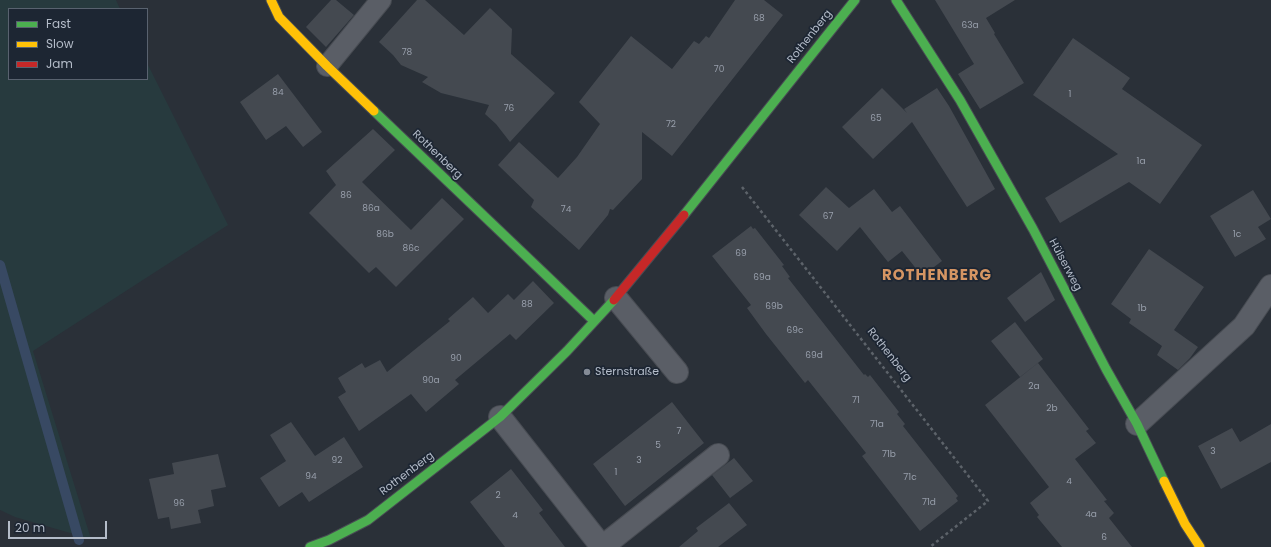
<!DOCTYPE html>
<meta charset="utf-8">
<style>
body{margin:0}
#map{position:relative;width:1271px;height:547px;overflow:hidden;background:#2a3038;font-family:Poppins,sans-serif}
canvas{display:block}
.legend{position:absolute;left:8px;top:8px;width:140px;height:72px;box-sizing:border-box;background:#1d2633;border:1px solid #59626f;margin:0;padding:5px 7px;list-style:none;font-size:12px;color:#b4bcc9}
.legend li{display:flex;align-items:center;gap:8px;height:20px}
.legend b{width:20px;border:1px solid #59626f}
.scale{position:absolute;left:8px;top:521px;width:99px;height:18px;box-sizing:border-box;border:2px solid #b4bcc9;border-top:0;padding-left:5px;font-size:12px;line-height:14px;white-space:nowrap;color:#b4bcc9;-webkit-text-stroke:3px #1d2633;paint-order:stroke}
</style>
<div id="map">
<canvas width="1271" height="547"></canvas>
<ul class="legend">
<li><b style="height:5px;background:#4caf50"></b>Fast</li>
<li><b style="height:5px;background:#ffc107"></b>Slow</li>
<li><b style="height:5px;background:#c62828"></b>Jam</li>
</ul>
<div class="scale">20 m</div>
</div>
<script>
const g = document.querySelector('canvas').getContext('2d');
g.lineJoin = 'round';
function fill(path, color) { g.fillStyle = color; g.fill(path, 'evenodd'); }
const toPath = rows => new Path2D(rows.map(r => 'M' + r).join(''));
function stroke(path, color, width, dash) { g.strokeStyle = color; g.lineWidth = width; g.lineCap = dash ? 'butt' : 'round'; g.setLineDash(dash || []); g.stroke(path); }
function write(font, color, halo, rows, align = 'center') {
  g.font = font + ' Poppins,sans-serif'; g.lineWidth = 3.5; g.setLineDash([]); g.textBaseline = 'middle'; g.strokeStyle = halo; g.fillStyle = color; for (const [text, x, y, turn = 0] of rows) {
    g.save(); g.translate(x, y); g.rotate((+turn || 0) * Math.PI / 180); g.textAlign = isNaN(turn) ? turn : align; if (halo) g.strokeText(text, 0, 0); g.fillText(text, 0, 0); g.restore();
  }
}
fill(toPath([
 [0,0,116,0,120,9,9,9,9,79,147,79,147,63,228,225,33,351,91,539,15,517,0,510]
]), '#273a3e');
stroke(toPath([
 [0,265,79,540]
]), '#384963', 10);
fill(toPath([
 [331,0,336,0,354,15,326,47,306,27],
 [417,0,425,0,464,35,490,8,512,29,511,54,555,93,510,142,496,124,485,114,489,105,441,93,422,82,428,77,401,65,393,55,379,42],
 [735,0,764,0,783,15,672,156,642,132,642,179,613,210,610,209,608,215,579,250,531,207,534,200,498,165,519,142,558,178,577,157,600,124,579,102,631,36,672,69,694,41,699,44,706,36,709,38],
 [935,0,1015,0,986,18,995,33,994,34,1024,83,980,109,958,74,974,64],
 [1073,38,1130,78,1122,89,1202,145,1160,204,1129,182,1060,223,1045,198,1118,154,1033,95],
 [278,74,322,132,303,147,286,126,266,140,240,102],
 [882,88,907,113,904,109,937,88,949,106,995,189,967,207,912,122,873,159,842,127],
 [373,129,395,150,362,182,411,230,442,198,464,219,396,287,376,267,369,273,309,213,336,185,326,171],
 [826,187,849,208,874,189,892,212,900,206,942,261,922,276,902,251,888,262,860,227,837,251,799,215],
 [1253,190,1271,219,1258,227,1266,239,1235,257,1210,216],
 [751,226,753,229,755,228,784,265,782,266,790,277,788,278,864,375,865,374,868,377,870,375,899,412,897,414,905,424,903,426,958,496,956,498,958,501,920,531,862,456,866,453,847,429,808,380,805,383,766,334,747,308,751,305,712,256],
 [1149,249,1204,287,1174,330,1198,347,1190,358,1178,370,1157,355,1162,346,1129,323,1131,319,1111,304],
 [1041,272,1055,300,1025,322,1007,298],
 [533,281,554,303,516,340,510,334,455,380,459,384,426,412,411,394,359,431,338,397,346,392,338,378,362,363,365,368,380,360,387,372,450,321,448,319,473,297,488,313,508,294,514,300],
 [1015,322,1043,359,1020,377,991,341],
 [1038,363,1089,429,1086,431,1096,443,1075,459,1107,500,1104,501,1114,513,1109,518,1132,547,1062,547,1037,517,1039,515,1030,503,1049,487,985,405],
 [672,402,704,443,625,506,593,464],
 [291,422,315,456,344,437,363,467,309,502,302,492,279,507,260,478,286,461,270,435],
 [1271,424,1271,462,1221,489,1198,446,1232,428,1240,442],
 [218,454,226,487,211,490,214,506,198,510,201,523,171,529,169,517,158,519,149,479,174,474,172,463],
 [734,458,753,481,730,498,712,475],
 [511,469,543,510,539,513,565,547,505,547,470,502],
 [729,503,747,525,718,547,679,547,698,531,696,528]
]), '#444950');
const lane = toPath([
 [327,66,381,0]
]);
const street = toPath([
 [616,298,677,372],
 [500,417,602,547],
 [1137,424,1244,326,1271,286],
 [602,547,718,455]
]);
const fast = toPath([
 [896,0,960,100,1033,229,1106,369,1137,424,1164,481],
 [374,111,594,321],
 [684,215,855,0],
 [310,547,329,540,368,520,500,417,567,351,614,300]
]);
const slow = toPath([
 [271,0,279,17,327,66,374,111],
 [1164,481,1185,524,1200,547]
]);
const jam = toPath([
 [614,300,684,215]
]);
stroke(lane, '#484c53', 22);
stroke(street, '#484c53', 24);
stroke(fast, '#484c53', 11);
stroke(slow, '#484c53', 11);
stroke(jam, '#484c53', 11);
stroke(toPath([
 [742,187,988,501,930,547]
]), '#5d636a', 2.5, [3, 3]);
stroke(lane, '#5a5e66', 20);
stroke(street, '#5a5e66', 22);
stroke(fast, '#4caf50', 9);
stroke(slow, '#ffc107', 9);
stroke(jam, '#c62828', 9);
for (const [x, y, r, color] of [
 [587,372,4,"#848b96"]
]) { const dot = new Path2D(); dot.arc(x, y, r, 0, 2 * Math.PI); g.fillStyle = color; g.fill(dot); stroke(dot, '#1d2633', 1.5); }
write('9px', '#989fab', null, [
 ["68",759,19],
 ["63a",970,26],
 ["78",407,53],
 ["70",719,70],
 ["84",278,93],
 ["1",1070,95],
 ["76",509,109],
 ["65",876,119],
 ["72",671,125],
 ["1a",1141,162],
 ["86",346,196],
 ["86a",371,209],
 ["74",566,210],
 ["67",828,217],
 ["86b",385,235],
 ["1c",1237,235],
 ["86c",411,249],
 ["69",741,254],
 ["69a",762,278],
 ["88",527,305],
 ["69b",774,307],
 ["1b",1142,309],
 ["69c",795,331],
 ["69d",814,356],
 ["90",456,359],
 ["90a",431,381],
 ["2a",1034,387],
 ["71",856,401],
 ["2b",1052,409],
 ["71a",877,425],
 ["7",679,432],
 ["5",658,446],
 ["3",1213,452],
 ["71b",889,455],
 ["92",337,461],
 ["3",639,461],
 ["1",616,473],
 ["94",311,477],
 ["71c",910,478],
 ["4",1069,482],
 ["2",498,496],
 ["71d",929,503],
 ["96",179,504],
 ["4a",1091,515],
 ["4",515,516],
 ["6",1104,538]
]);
write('11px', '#b4bcc9', '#1d2633', [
 ["Rothenberg",810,37,-52],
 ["Rothenberg",437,155,44],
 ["Hülserweg",1065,265,62],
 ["Rothenberg",889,355,52],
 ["Rothenberg",407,474,-37]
]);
write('11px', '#b4bcc9', '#1d2633', [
 ["Sternstraße",595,372]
], 'left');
g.letterSpacing = '1px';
write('bold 15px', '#d59563', '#1d2633', [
 ["ROTHENBERG",937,276]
]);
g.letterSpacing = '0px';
</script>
